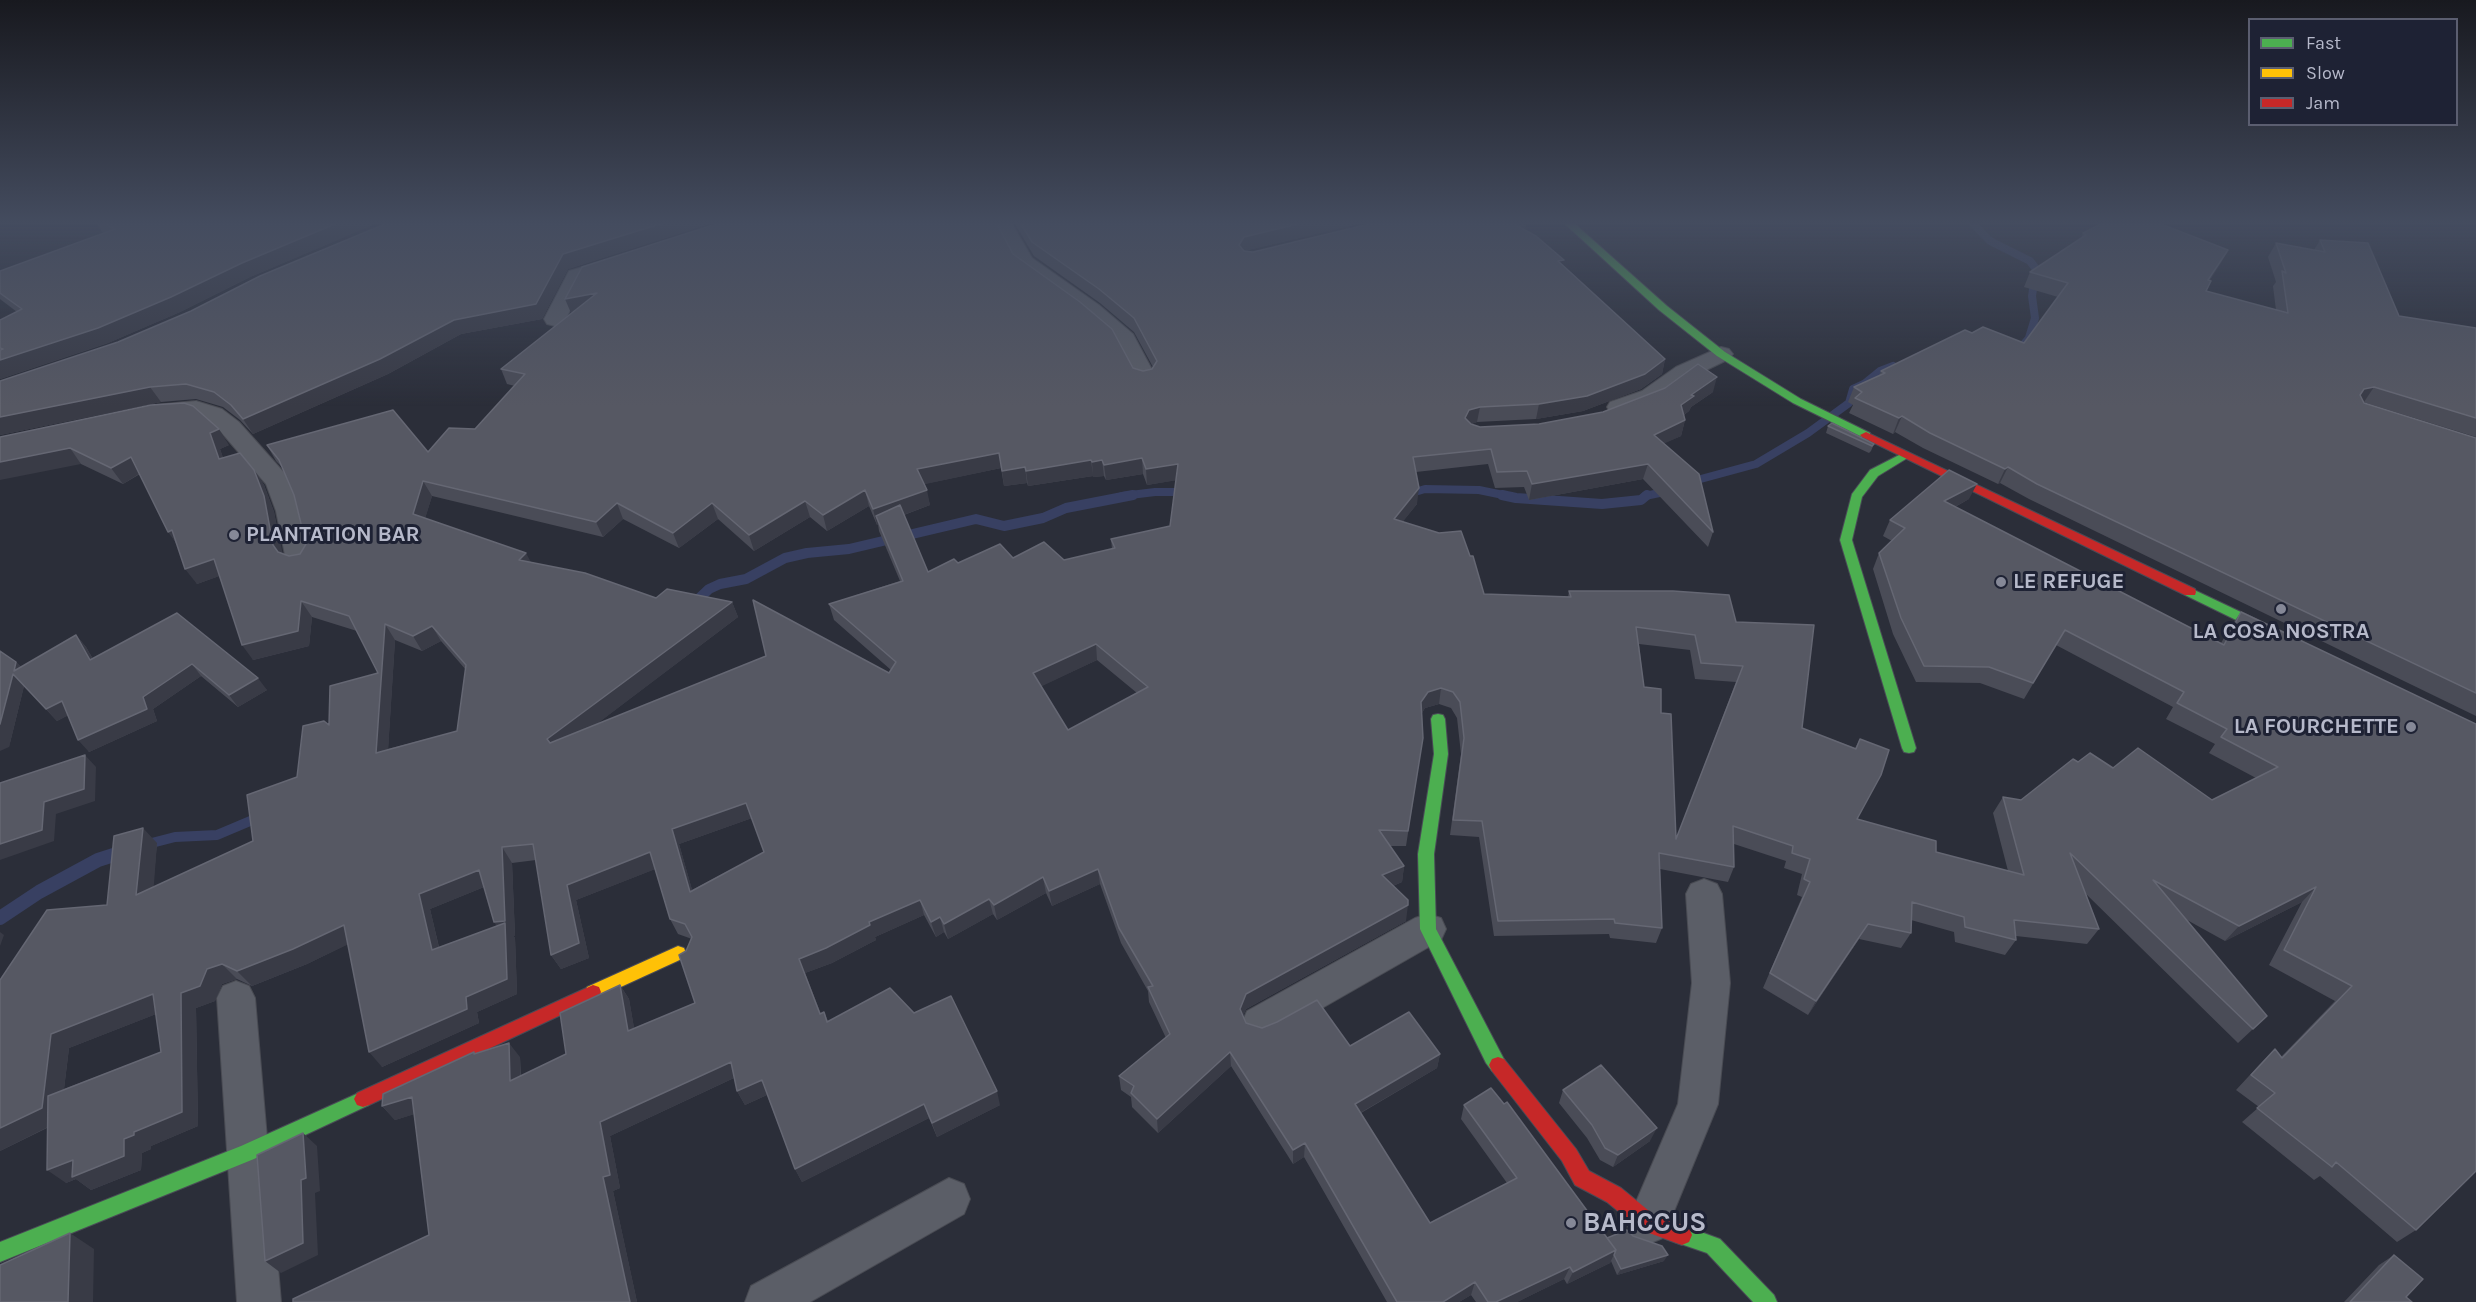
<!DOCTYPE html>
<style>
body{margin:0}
#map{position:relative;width:2476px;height:1302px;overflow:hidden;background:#2b2e39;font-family:Karla,sans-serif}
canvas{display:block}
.legend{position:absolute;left:2248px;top:18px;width:210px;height:108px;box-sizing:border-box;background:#1e2234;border:2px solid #5b5e70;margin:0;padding:8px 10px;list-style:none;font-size:18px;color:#b6b9ca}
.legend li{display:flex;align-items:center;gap:12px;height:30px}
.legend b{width:30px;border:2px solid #5b5e70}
</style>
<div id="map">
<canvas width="2476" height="1302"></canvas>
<ul class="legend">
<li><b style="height:8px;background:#4caf50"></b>Fast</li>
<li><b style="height:8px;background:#ffc107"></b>Slow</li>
<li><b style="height:8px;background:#c62828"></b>Jam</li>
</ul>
</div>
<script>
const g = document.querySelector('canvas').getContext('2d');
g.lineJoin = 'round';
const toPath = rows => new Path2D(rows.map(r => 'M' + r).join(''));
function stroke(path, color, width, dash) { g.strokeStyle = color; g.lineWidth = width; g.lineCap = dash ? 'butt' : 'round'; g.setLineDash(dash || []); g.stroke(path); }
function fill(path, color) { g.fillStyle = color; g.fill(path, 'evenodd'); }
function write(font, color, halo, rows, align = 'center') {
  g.font = font + ' Karla,sans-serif'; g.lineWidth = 6; g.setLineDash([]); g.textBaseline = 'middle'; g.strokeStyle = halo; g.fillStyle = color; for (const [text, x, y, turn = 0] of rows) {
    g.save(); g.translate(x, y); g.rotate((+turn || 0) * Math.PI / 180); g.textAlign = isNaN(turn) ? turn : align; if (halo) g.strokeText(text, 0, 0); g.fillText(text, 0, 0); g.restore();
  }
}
stroke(toPath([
 [1973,224,1990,241,2030,261,2036,269,2032,296,2035,318,2029,338,2023,345],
 [1686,483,1756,464,1808,433,1849,403,1853,389,1864,384,1880,371,1893,366],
 [1405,495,1425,489,1479,490,1508,496],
 [1122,496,1155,492,1186,492],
 [1645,496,1669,491]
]), '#384062', 8);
stroke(toPath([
 [1502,495,1516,498,1602,504,1641,500,1647,495],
 [691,606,709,589,720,584,746,579,785,558,807,553,849,549,976,519,1004,526,1043,518,1066,508,1133,495],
 [144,845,175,837,217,835,262,816]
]), '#384062', 10);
stroke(toPath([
 [0,918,39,892,98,860,123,852]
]), '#384062', 14);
const street = toPath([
 [992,224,1012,224,1032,258,1099,305,1133,334,1156,377,1152,382,1144,384,1136,382,1115,342,1083,315,1016,267,992,224],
 [614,258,622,259,625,264,622,269,586,280,563,324,555,326,547,324,544,319,569,271,614,258],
 [1721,347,1729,349,1733,354,1729,359,1692,377,1660,401,1619,414,1610,412,1607,407,1610,402,1642,391,1676,367,1721,347],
 [196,401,222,409,239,422,287,476,302,511,314,560,310,567,300,569,290,567,286,560,276,511,266,484,221,432,204,419,194,416,156,419,147,417,144,412,147,407,156,405,196,401],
 [1704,879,1717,884,1722,894,1730,983,1718,1104,1663,1238,1648,1244,1633,1238,1627,1223,1678,1104,1692,983,1686,894,1691,884,1704,879],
 [1428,914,1441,918,1446,929,1441,940,1275,1035,1261,1040,1247,1035,1242,1023,1247,1011,1415,918,1428,914],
 [236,981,249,986,255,998,281,1302,237,1302,217,998,223,986,236,981],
 [949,1178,964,1184,970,1199,964,1214,810,1302,745,1302,751,1286,949,1178]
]);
const fast = toPath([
 [1565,224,1575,224,1667,306,1725,352,1801,399,1870,433,1870,437,1862,437,1793,403,1717,356,1659,310,1565,224],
 [1905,452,1911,455,1909,457,1878,476,1862,497,1852,540,1916,748,1914,752,1909,753,1904,752,1902,748,1840,540,1852,494,1870,470,1905,452],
 [2190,588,2285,633,2287,636,2280,641,2275,639,2185,595,2184,592,2190,588],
 [1438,714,1443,715,1445,719,1448,754,1434,854,1436,929,1507,1065,1504,1071,1498,1073,1492,1071,1486,1063,1420,929,1418,854,1434,754,1431,719,1433,715,1438,714],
 [363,1091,369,1093,372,1099,369,1105,254,1159,0,1262,0,1242,241,1146,363,1091],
 [1682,1225,1720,1239,1774,1295,1777,1302,1753,1302,1707,1253,1675,1242,1672,1235,1675,1228,1682,1225]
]);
const slow = toPath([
 [678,946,684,948,686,953,684,958,599,997,593,999,587,997,585,992,587,987,678,946]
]);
const jam = toPath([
 [1866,432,2195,589,2196,592,2195,595,2185,595,1862,437,1860,435,1866,432],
 [593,985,599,987,601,992,599,997,369,1105,363,1107,357,1105,354,1099,357,1093,593,985],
 [1498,1057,1504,1059,1576,1149,1589,1171,1621,1188,1654,1215,1689,1228,1692,1235,1689,1242,1682,1245,1641,1230,1607,1202,1575,1185,1562,1161,1492,1071,1489,1065,1492,1059,1498,1057]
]);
stroke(street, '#494b53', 2);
stroke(fast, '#494b56', 2);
stroke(slow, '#494b56', 2);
stroke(jam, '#494b56', 2);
fill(street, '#5b5e67');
fill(fast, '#4caf50');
fill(slow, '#ffc107');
fill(jam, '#c62828');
fill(toPath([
 [97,224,375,224,250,277,180,312,108,343,0,379,0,320,17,312,0,299,0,271,104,233,102,232],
 [385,224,709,224,568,269,542,319,461,334,388,374,253,434,240,420,223,407,196,399,161,402,0,435,0,381,118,342,191,311],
 [1015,224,1358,224,1244,251,1253,252,1526,224,1525,230,1665,359,1662,374,1641,389,1583,411,1536,419,1477,422,1471,424,1480,427,1539,424,1713,392,1691,407,1689,411,1684,415,1685,420,1681,436,1664,443,1713,532,1708,547,1643,479,1529,500,1524,487,1495,488,1488,464,1416,472,1417,504,1403,521,1484,594,1568,597,1569,591,1736,622,1802,728,1855,748,1860,739,1858,819,1936,852,2008,871,1993,813,2003,797,2021,800,2078,762,2113,768,2212,800,2256,778,2209,753,2215,744,2166,719,2173,707,2056,645,2024,699,1980,683,1916,682,1893,634,1873,569,1879,553,1892,541,1883,536,1890,520,1969,499,1955,507,2221,643,2230,628,2241,612,2476,724,2416,1230,2397,1242,2320,1176,2314,1180,2242,1122,2259,1107,2236,1090,2260,1064,2275,1049,2281,1057,2335,1001,2269,965,2302,902,2225,941,2187,920,2267,1016,2238,1043,2086,894,2099,929,2087,944,2016,936,2016,940,2005,955,1955,942,1954,932,1911,920,1911,933,1901,948,1859,939,1808,1015,1763,988,1802,897,1797,895,1802,874,1784,868,1786,861,1734,844,1734,867,1728,882,1660,869,1662,928,1656,943,1610,938,1609,934,1494,936,1479,837,1450,835,1461,754,1457,718,1451,708,1439,704,1425,708,1422,713,1423,738,1406,846,1390,846,1404,866,1402,882,1393,886,1406,921,1246,1009,1243,1016,1246,1023,1262,1028,1350,1046,1440,1054,1437,1068,1361,1113,1430,1223,1507,1183,1461,1119,1464,1105,1607,1238,1664,1261,1617,1275,1611,1261,1610,1263,1567,1284,1564,1279,1517,1302,1476,1302,1471,1295,1459,1302,1387,1302,1304,1157,1293,1164,1231,1066,1158,1133,1132,1107,1131,1097,1121,1090,1119,1076,1166,1038,1149,1002,1148,991,1121,943,1100,884,1052,906,1046,893,997,920,993,914,948,939,944,932,936,937,924,915,875,937,876,940,832,963,805,973,821,1014,824,1012,828,1021,1000,1105,937,1137,929,1118,802,1182,795,1169,767,1095,745,1105,737,1091,734,1078,610,1136,620,1188,613,1191,637,1302,293,1302,429,1235,414,1114,395,1120,382,1106,474,1052,476,1054,520,1057,521,1076,566,1054,620,985,629,999,634,1028,695,1003,686,951,692,939,678,934,670,919,655,869,576,900,589,958,561,969,551,955,536,860,512,863,515,936,513,936,515,938,517,994,477,1012,479,1023,382,1067,348,944,307,964,252,986,237,979,222,984,215,1001,196,1008,198,1126,151,1146,151,1149,142,1153,141,1170,91,1190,76,1179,66,1183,47,1128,0,1151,0,980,107,905,157,843,153,887,253,841,297,777,329,725,378,673,357,631,312,617,309,646,253,660,219,576,197,584,140,474,123,484,81,464,0,437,229,445,220,449,223,458,254,470,264,485,274,512,282,554,289,556,300,554,306,544,294,495,283,468,276,461,267,445,428,452,475,429,515,386,507,384,501,369,1013,254,1133,368,1143,371,1152,369,1153,367,1134,332,1100,303,1034,256],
 [1001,468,1004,486,1027,483,1028,486,1093,476,1093,477,1104,476,1106,480,1143,474,1147,485,1176,480,1170,526,1111,539,1112,549,1064,560,1013,558,958,563,928,572,904,515,930,505,924,484],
 [432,496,603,537,623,519,679,548,718,519,754,551,810,517,827,531,869,506,877,525,878,524,879,531,900,581,829,604,834,620,891,670,889,673,595,725,738,617,732,602,656,598,531,562,425,518],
 [395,640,422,651,441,641,466,670,457,731,388,749],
 [1639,644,1690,650,1695,679,1736,682,1676,839,1661,713,1644,687],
 [1097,660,1137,693,1068,730,1041,686],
 [752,818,764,852,692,890,679,844],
 [484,887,497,926,439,947,430,909],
 [156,1014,161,1052,64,1089,69,1048],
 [2083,233,2228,250,2210,280,2206,291,2276,310,2273,286,2276,282,2268,257,2276,243,2314,250,2320,240,2399,316,2476,328,2476,437,2363,402,2364,403,2476,438,2476,716,2029,499,2000,483,1998,484,1923,448,1895,432,1893,434,1849,413,1853,405,1848,402,1854,387,1879,376,1881,371,1972,333,2024,343,2058,297,2024,287,2030,272,2081,238],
 [1828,426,1874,444,1871,451,1869,453,1826,433],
 [177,613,267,690,238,707,201,676,153,709,157,721,89,752,68,715,57,721,24,686,9,747,16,662,21,667,76,635,86,647,93,659],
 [1563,1090,1650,1141,1613,1167,1600,1160,1587,1138,1559,1103],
 [2394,1255,2406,1297,2412,1302,2344,1302,2379,1265]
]), '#4a4c57');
fill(toPath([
 [335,224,375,224,250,277,180,312,108,343,0,379,0,360,242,263],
 [660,224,709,224,568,269,542,319,461,334,388,374,253,434,243,419,563,254],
 [1298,224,1358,224,1243,251,1239,245,1244,237],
 [1512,224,1526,224,1524,233],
 [2228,250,2220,265,2200,295,2208,280],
 [597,293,571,313,565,299],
 [1665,359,1662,374,1641,389,1583,411,1536,419,1539,404],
 [1717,377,1713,392,1691,407,1689,411,1677,420,1681,405,1691,395],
 [150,387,161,402,0,435,0,417],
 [2374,387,2364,402,2354,404,2364,389],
 [1480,407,1477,422,1467,426,1465,418,1469,410],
 [1902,416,1895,432,1893,434,1899,418],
 [1685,420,1681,436,1650,450,1654,435],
 [219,429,229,445,220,449,229,474,219,459,210,433],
 [70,448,81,464,0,480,0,462],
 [999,453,1001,468,921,485,917,469],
 [131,457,142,472,123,484,111,468],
 [1142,458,1143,474,1106,480,1104,465],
 [1091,460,1093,476,1028,486,1026,471],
 [1102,460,1104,476,1093,477,1092,462],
 [1178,464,1178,480,1147,485,1146,469],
 [1648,464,1643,479,1529,500,1532,484],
 [1025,467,1027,483,1004,486,1002,471],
 [2008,467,2000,483,1998,484,2005,469],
 [254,470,264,485,274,512,284,560,273,545],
 [423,481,432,496,422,529,413,514],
 [1977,484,1969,499,1936,517,1944,501],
 [1419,488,1417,504,1393,534,1394,519],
 [865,490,869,506,827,531,823,515],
 [927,490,930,505,879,524,876,516,878,524,877,525,873,509],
 [805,501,810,517,754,551,749,535],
 [617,503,623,519,603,537,596,522],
 [712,503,718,519,679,548,673,533],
 [172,530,179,547,168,532],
 [526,553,534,568,519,560],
 [214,559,225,574,197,584,185,569],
 [301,601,312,617,309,646,253,660,242,645],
 [732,602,738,617,556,755,547,739],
 [385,624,395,640,387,768,376,753],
 [432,626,441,641,422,651,413,636],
 [76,635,86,647,100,672,90,660],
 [1096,644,1097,660,1036,689,1033,673],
 [16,662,27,674,14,671],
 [192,664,201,676,153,709,157,721,89,752,78,740],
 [13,674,24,686,9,747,0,751,0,724],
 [258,678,267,690,238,707,229,695],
 [1441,688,1439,704,1425,708,1419,718,1421,702,1428,692],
 [62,701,73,713,57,721,46,709],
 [85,755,96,767,95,801,56,814,54,841,0,860,0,844],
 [746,803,752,818,679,844,697,907,690,892,672,829],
 [143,828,157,843,152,910,136,895],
 [502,847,512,863,515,936,513,936,515,938,517,994,477,1012,479,1023,382,1067,369,1052,466,997,504,937,494,922],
 [650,852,658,868,576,900,589,958,561,969,551,955,567,885],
 [1404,866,1402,882,1380,891,1382,875],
 [1098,869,1100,884,1052,906,1049,891],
 [479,870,489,885,430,909,443,965,432,950,419,894],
 [1043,877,1046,893,997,920,994,905],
 [2316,887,2302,902,2225,941,2239,926],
 [989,899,993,914,948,939,944,924],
 [920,900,924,915,875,937,876,940,832,963,805,973,826,1028,799,959,869,922],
 [1408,905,1406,921,1246,1009,1240,1024,1240,1009,1246,994],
 [940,917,944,932,936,937,931,922],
 [1868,924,1859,939,1808,1015,1816,1001],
 [344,925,357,940,307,964,252,986,237,971],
 [0,932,4,935,0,946],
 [222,964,237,979,222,984,215,1001,196,1008,198,1126,151,1146,151,1149,142,1153,141,1170,91,1190,76,1179,66,1183,47,1170,124,1139,134,1132,181,993,207,969],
 [620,985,629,999,637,1045,628,1031],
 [153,994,169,1009,69,1048,60,1121,0,1151,0,1128,51,1034],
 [509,1043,520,1057,521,1095,510,1081],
 [1230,1052,1231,1066,1158,1133,1157,1119],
 [1440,1054,1437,1068,1353,1117,1355,1104],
 [731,1062,738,1076,610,1136,620,1188,613,1191,637,1302,630,1302,603,1177,600,1122],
 [762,1080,769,1094,745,1105,737,1091],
 [997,1091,1000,1105,937,1137,932,1123],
 [412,1097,425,1111,395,1120,382,1106],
 [924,1104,929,1118,802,1182,795,1169],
 [1657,1128,1650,1141,1613,1167,1618,1155],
 [303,1133,317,1146,320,1191,315,1193,318,1255,281,1273,265,1261,301,1180],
 [1305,1143,1304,1157,1293,1164,1293,1150],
 [70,1233,94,1249,93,1302,68,1302],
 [1616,1250,1610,1263,1567,1284,1573,1272],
 [1668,1255,1664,1261,1617,1275,1621,1269],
 [1570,1267,1564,1279,1517,1302,1496,1302],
 [1475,1282,1471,1295,1459,1302,1443,1302]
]), '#393b46');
const building = toPath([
 [105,224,335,224,242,263,171,297,98,328,0,360,0,350,3,349,0,348,0,320,22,309,0,293,0,271,115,229,105,224],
 [385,224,660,224,563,254,536,304,454,320,380,359,243,419,231,405,214,392,186,384,150,387,0,417,0,381,118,342,191,311,260,276,385,224],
 [716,224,997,224,1013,254,1080,302,1112,329,1133,368,1143,371,1152,369,1157,361,1134,318,1099,289,1032,242,1021,224,1298,224,1244,237,1239,245,1244,251,1253,252,1369,224,1514,224,1536,236,1564,260,1558,261,1665,359,1645,374,1587,396,1539,404,1480,407,1469,410,1465,418,1471,424,1480,427,1539,424,1603,412,1665,388,1698,364,1717,377,1691,395,1694,396,1681,405,1685,420,1654,435,1699,474,1713,532,1648,464,1532,484,1527,471,1497,472,1491,449,1413,457,1419,488,1394,519,1439,533,1461,531,1470,556,1473,556,1484,594,1571,597,1569,591,1673,591,1729,595,1736,622,1814,625,1802,728,1856,749,1860,739,1889,750,1881,775,1857,819,1936,841,1936,852,2024,875,2003,797,2021,800,2073,759,2078,762,2090,753,2113,768,2138,748,2212,800,2278,767,2221,737,2227,729,2177,703,2184,692,2065,630,2033,683,1989,667,1924,666,1901,618,1879,553,1905,528,1890,520,1949,470,1977,484,1944,501,2224,645,2241,612,2476,724,2476,1171,2416,1230,2336,1162,2332,1167,2257,1108,2275,1093,2251,1075,2275,1049,2282,1058,2352,986,2284,950,2316,887,2239,926,2153,880,2267,1016,2253,1029,2070,853,2099,929,2014,920,2016,940,1965,927,1964,917,1912,902,1911,933,1868,924,1816,1001,1770,973,1810,882,1804,879,1810,859,1792,853,1793,846,1733,826,1734,867,1659,853,1662,928,1615,923,1614,919,1498,921,1482,821,1453,820,1464,738,1460,702,1453,692,1441,688,1428,692,1421,702,1423,738,1408,831,1379,830,1404,866,1382,875,1408,900,1408,905,1246,994,1240,1009,1246,1023,1262,1028,1277,1022,1317,1000,1350,1046,1409,1012,1440,1054,1355,1104,1430,1223,1517,1178,1464,1105,1491,1088,1504,1104,1507,1102,1616,1250,1573,1272,1570,1267,1496,1302,1488,1302,1475,1282,1443,1302,1397,1302,1305,1143,1293,1150,1230,1052,1157,1119,1131,1093,1134,1086,1119,1076,1170,1034,1148,987,1153,986,1119,928,1098,869,1049,891,1043,877,994,905,989,899,944,924,940,917,931,922,920,900,869,922,870,925,826,948,799,959,820,1014,824,1012,827,1022,890,988,914,1013,951,996,997,1091,932,1123,924,1104,795,1169,762,1080,737,1091,731,1062,600,1122,610,1175,603,1177,630,1302,293,1302,293,1299,429,1235,412,1097,382,1106,383,1094,474,1052,474,1054,509,1043,510,1081,566,1054,560,1013,620,985,628,1031,695,1003,679,955,686,951,692,937,685,924,670,919,650,852,567,885,579,943,551,955,533,844,502,847,505,921,494,922,479,870,419,894,432,950,505,923,507,979,466,997,467,1009,369,1052,344,925,293,949,237,971,222,964,207,969,200,986,181,993,182,1112,134,1132,134,1135,124,1139,124,1156,72,1177,73,1160,47,1170,48,1096,161,1052,153,994,51,1034,42,1108,0,1128,0,980,47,910,107,905,114,836,143,828,136,895,253,841,247,795,297,777,303,726,324,721,329,725,330,686,378,673,349,616,301,601,298,631,242,645,214,559,185,569,172,530,168,532,131,457,111,468,70,448,0,462,0,437,151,405,184,403,193,406,219,429,210,433,219,459,240,453,254,470,264,496,273,545,278,552,289,556,300,554,306,544,294,495,279,460,267,445,393,410,428,452,449,428,475,429,525,374,501,369,597,293,565,299,582,267,716,224],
 [999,453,1002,471,1025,467,1026,471,1091,460,1092,462,1102,460,1104,465,1142,458,1146,469,1178,464,1170,526,1111,539,1115,548,1064,560,1044,542,1013,558,1000,544,958,563,954,559,928,572,900,505,876,516,903,581,829,604,896,662,889,673,753,600,766,656,550,743,547,739,732,602,667,589,656,598,585,573,519,560,526,553,413,514,423,481,596,522,617,503,673,533,712,503,749,535,805,501,823,515,865,490,873,509,927,490,917,469,999,453],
 [385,624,413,636,432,626,466,665,457,731,376,753,385,624],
 [1636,627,1695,635,1701,663,1743,666,1676,839,1671,714,1661,713,1661,689,1644,687,1636,627],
 [1096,644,1148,687,1068,730,1033,673,1096,644],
 [746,803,764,852,690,892,672,829,746,803],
 [2101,224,2161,224,2228,250,2208,280,2211,281,2206,291,2288,313,2282,271,2286,273,2276,243,2325,252,2320,240,2368,243,2399,316,2476,328,2476,418,2374,387,2364,389,2360,395,2364,403,2476,438,2476,693,2037,484,2008,467,2005,469,1930,433,1902,416,1899,418,1855,398,1862,392,1854,387,1885,373,1881,371,1965,330,1972,333,1983,327,2024,343,2068,283,2030,272,2086,235,2083,233,2101,224],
 [1832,423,1874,444,1872,446,1828,426,1832,423],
 [177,613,258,678,229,695,192,664,143,697,147,709,78,740,62,701,46,709,13,674,0,724,0,651,16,662,14,671,76,635,90,660,177,613],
 [85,755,84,789,44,802,42,830,0,844,0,783,85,755],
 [1601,1065,1657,1128,1618,1155,1605,1148,1592,1125,1563,1090,1601,1065],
 [303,1133,306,1178,301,1180,303,1243,265,1261,257,1155,303,1133],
 [1627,1230,1633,1236,1662,1246,1668,1255,1621,1269,1614,1255,1616,1250,1607,1238,1627,1230],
 [70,1233,68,1302,0,1302,0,1265,70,1233],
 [2394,1255,2423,1279,2406,1297,2412,1302,2350,1302,2394,1255]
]);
fill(building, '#565863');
stroke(building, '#656773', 1.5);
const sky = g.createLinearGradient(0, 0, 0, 406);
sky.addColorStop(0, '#18191f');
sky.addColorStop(0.55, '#444c5f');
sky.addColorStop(1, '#444c5f00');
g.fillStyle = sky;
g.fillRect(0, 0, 2476, 406);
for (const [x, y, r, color] of [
 [234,535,6,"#858897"],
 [2001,582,6,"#858897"],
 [2281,609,6,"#858897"],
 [2411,727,6,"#858897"],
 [1571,1223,6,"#858897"]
]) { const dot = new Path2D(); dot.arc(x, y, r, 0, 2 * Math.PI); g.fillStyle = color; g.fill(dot); stroke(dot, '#1e2234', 2); }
write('bold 22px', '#b6b9ca', '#1e2234', [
 ["PLANTATION BAR",246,535],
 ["LE REFUGE",2013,582],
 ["LA COSA NOSTRA",2281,632,"center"],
 ["LA FOURCHETTE",2399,727,"right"]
], 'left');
write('bold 27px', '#b6b9ca', '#1e2234', [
 ["BAHCCUS",1583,1223]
], 'left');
</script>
